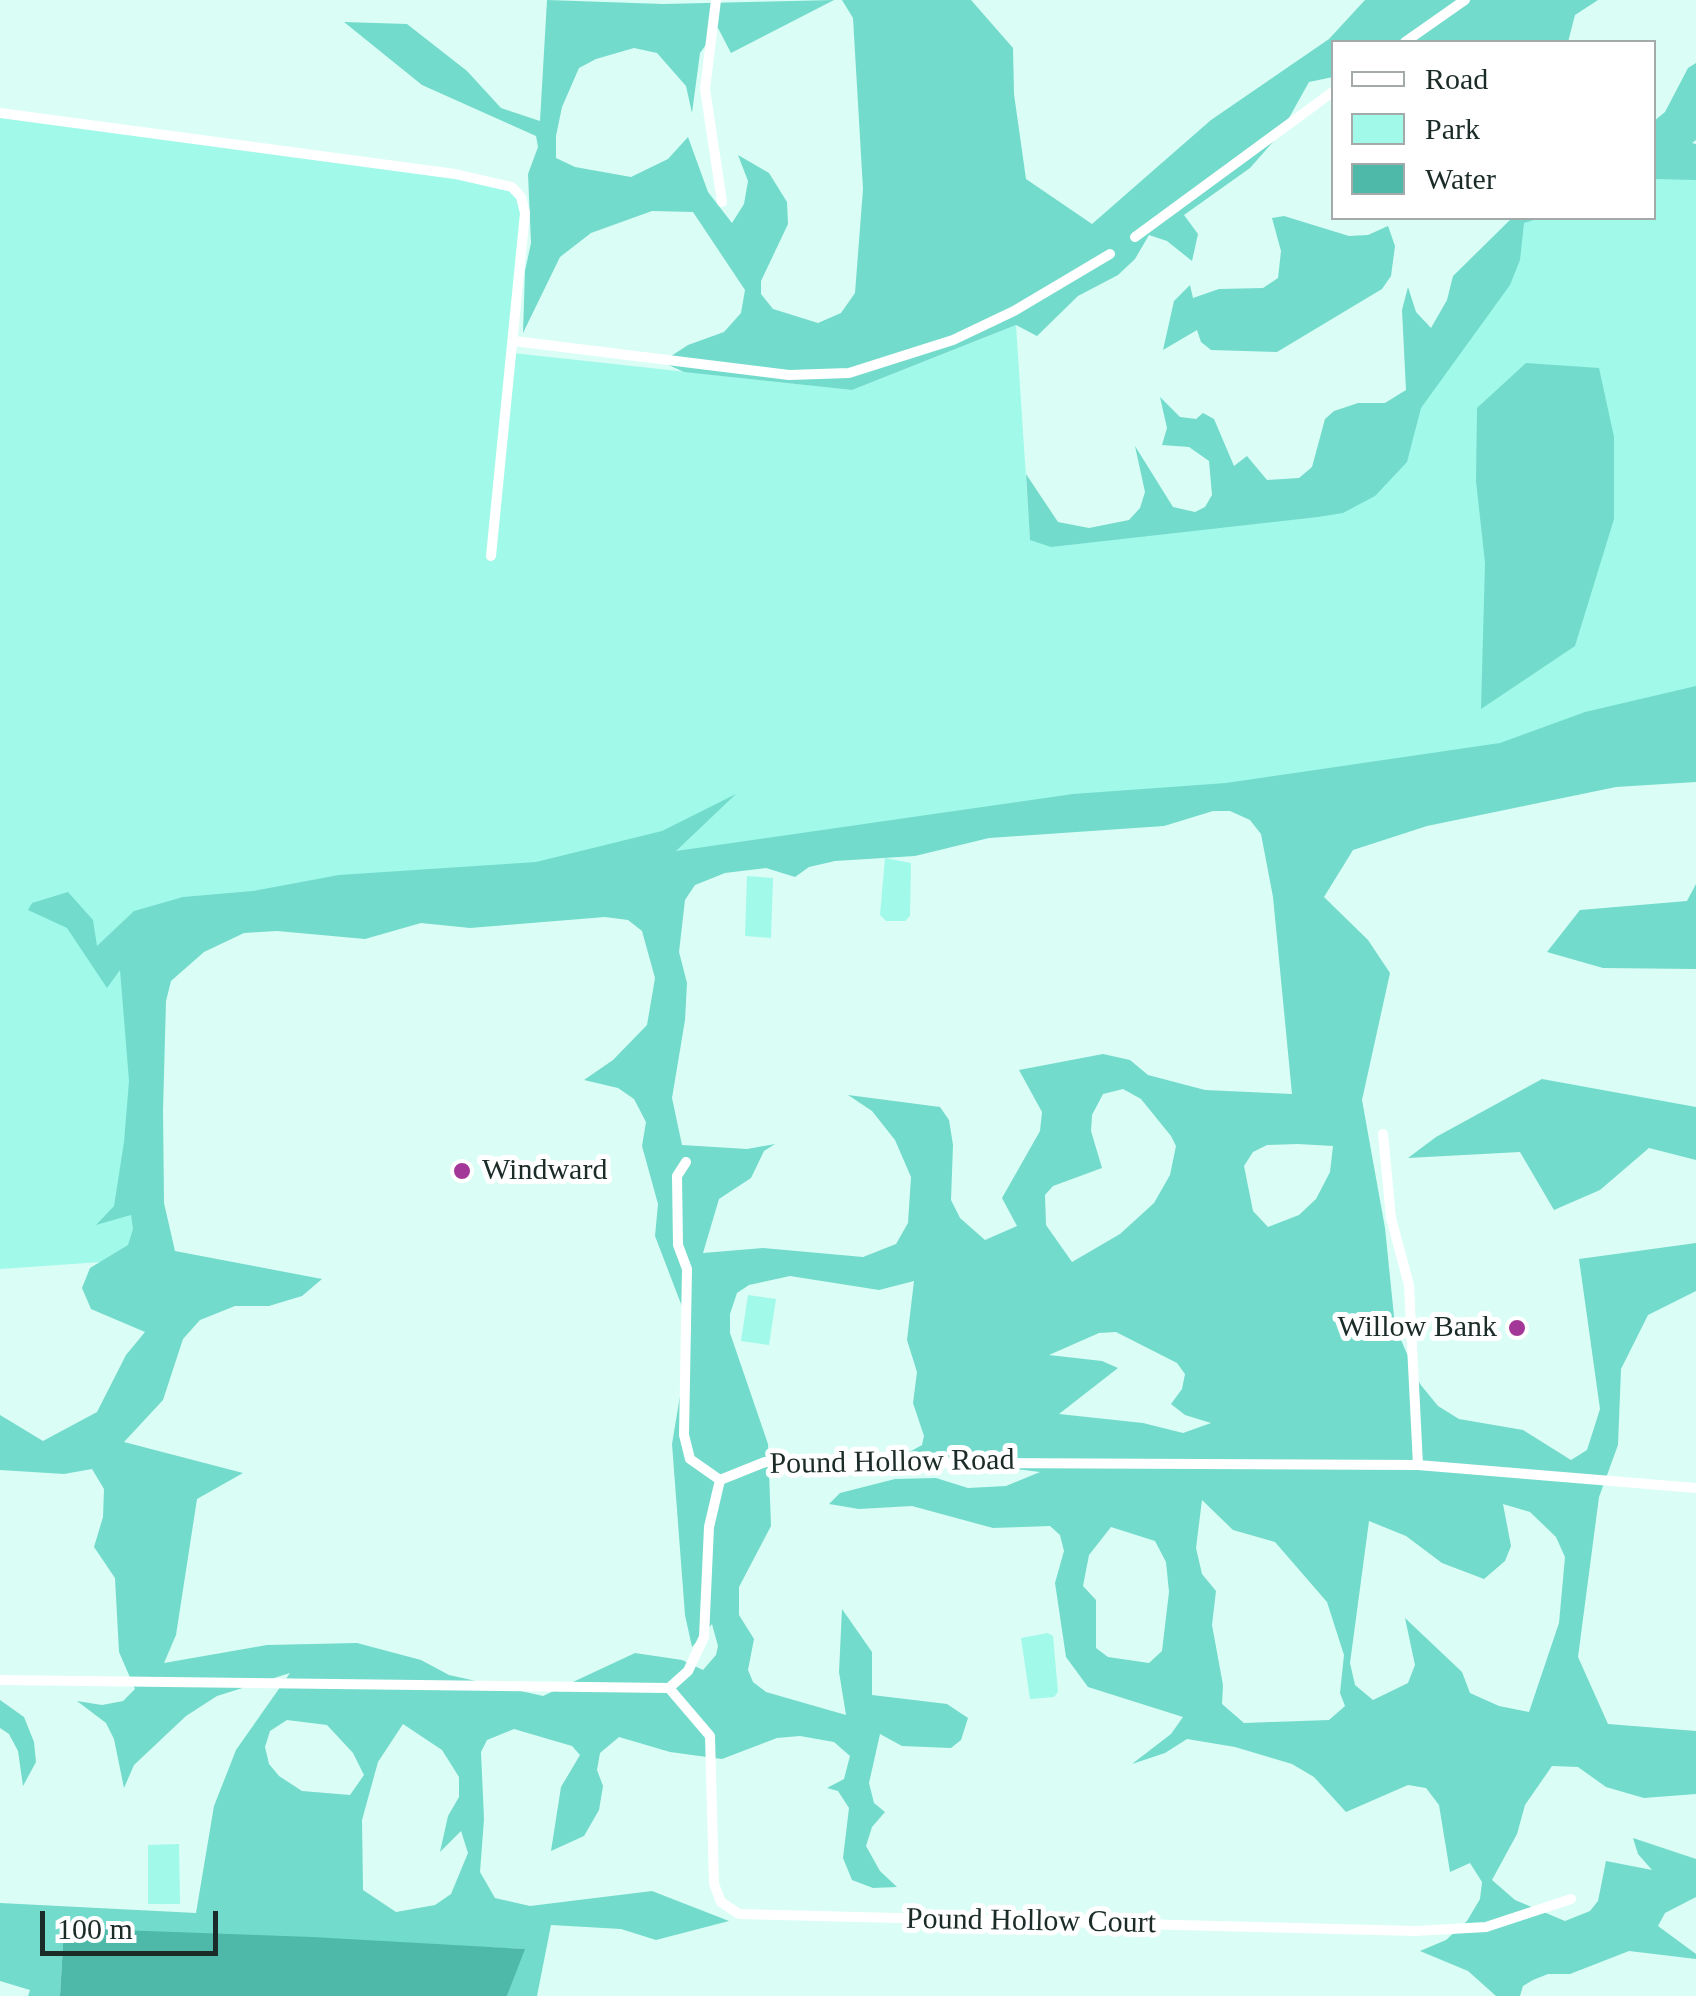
<!DOCTYPE html>
<style>
body{margin:0}
#map{position:relative;width:1696px;height:1996px;overflow:hidden;background:#dafdf6;font-family:"Times New Roman",serif}
canvas{display:block}
.legend{position:absolute;left:1331px;top:40px;width:325px;height:180px;box-sizing:border-box;background:#fff;border:2px solid #a3aaa9;margin:0;padding:12px 18px;list-style:none;font-size:30px;color:#1a2b28}
.legend li{display:flex;align-items:center;gap:20px;height:50px}
.legend b{width:50px;border:2px solid #a3aaa9}
.scale{position:absolute;left:40px;top:1911px;width:178px;height:45px;box-sizing:border-box;border:5px solid #1a2b28;border-top:0;padding-left:12px;font-size:30px;line-height:35px;white-space:nowrap;color:#1a2b28;-webkit-text-stroke:8px #fff;paint-order:stroke}
</style>
<div id="map">
<canvas width="1696" height="1996"></canvas>
<ul class="legend">
<li><b style="height:12px;background:#fff"></b>Road</li>
<li><b style="height:28px;background:#a1f9ea"></b>Park</li>
<li><b style="height:28px;background:#4eb8a9"></b>Water</li>
</ul>
<div class="scale">100 m</div>
</div>
<script>
const g = document.querySelector('canvas').getContext('2d');
g.lineJoin = 'round';
function fill(path, color) { g.fillStyle = color; g.fill(path, 'evenodd'); }
const toPath = rows => new Path2D(rows.map(r => 'M' + r).join(''));
function stroke(path, color, width, dash) { g.strokeStyle = color; g.lineWidth = width; g.lineCap = dash ? 'butt' : 'round'; g.setLineDash(dash || []); g.stroke(path); }
function write(font, color, halo, rows, align = 'center') {
  g.font = font + ' "Times New Roman",serif'; g.lineWidth = 10; g.setLineDash([]); g.textBaseline = 'middle'; g.strokeStyle = halo; g.fillStyle = color; for (const [text, x, y, turn = 0] of rows) {
    g.save(); g.translate(x, y); g.rotate((+turn || 0) * Math.PI / 180); g.textAlign = isNaN(turn) ? turn : align; if (halo) g.strokeText(text, 0, 0); g.fillText(text, 0, 0); g.restore();
  }
}
fill(toPath([
 [0,115,455,177,511,190,522,205,513,353,852,390,1016,325,1030,539,1337,504,1512,218,1654,218,1654,159,1696,159,1696,718,1389,780,140,933,159,1258,0,1269],
 [885,858,911,863,910,916,905,921,886,921,880,915],
 [747,876,773,878,771,938,745,936],
 [748,1295,776,1299,769,1345,741,1341],
 [1048,1633,1053,1636,1058,1692,1054,1697,1030,1699,1021,1638],
 [179,1844,180,1904,148,1904,148,1845]
]), '#a1f9ea');
fill(toPath([
 [547,0,663,4,834,0,731,53,718,28,700,53,692,113,686,86,657,53,634,48,596,59,579,68,562,107,556,136,556,158,575,167,631,177,668,159,688,137,708,192,732,223,744,204,748,181,738,155,769,173,787,202,788,224,761,281,761,294,773,309,818,323,841,313,855,293,863,189,853,18,842,0,971,0,1013,48,1014,94,1026,179,1092,224,1211,120,1329,39,1365,0,1598,0,1575,15,1568,42,1334,42,1333,77,1309,82,1280,134,1250,168,1184,215,1198,234,1192,261,1167,241,1149,235,1135,259,1118,275,1078,296,1037,336,1016,325,852,390,684,372,662,362,688,345,724,332,741,313,745,290,693,212,652,211,591,233,560,257,523,333,525,271,531,243,528,174,538,147,536,136,422,85,344,22,407,24,467,71,501,108,540,121],
 [1696,63,1696,140,1692,143,1696,144,1696,180,1654,179,1654,121,1665,112,1688,68],
 [1284,216,1349,236,1368,235,1388,226,1395,246,1391,276,1382,289,1277,352,1211,350,1201,342,1197,330,1163,350,1174,301,1190,285,1193,298,1219,289,1263,288,1278,278,1281,251,1272,218],
 [1512,218,1540,218,1524,223,1520,260,1510,285,1421,408,1407,462,1375,496,1343,513,1318,517,1051,547,1030,540,1026,474,1058,522,1089,528,1129,520,1140,508,1145,492,1135,446,1173,507,1195,512,1205,507,1212,495,1209,461,1189,447,1162,445,1167,428,1160,397,1180,417,1196,419,1203,413,1214,419,1234,466,1247,456,1267,480,1299,478,1312,467,1325,419,1334,411,1358,403,1385,403,1406,390,1402,310,1408,287,1416,312,1431,328,1447,300,1453,276],
 [1526,363,1599,368,1614,437,1614,519,1575,646,1481,709,1485,563,1476,481,1477,408],
 [1696,686,1696,782,1616,787,1427,826,1353,850,1324,897,1368,940,1390,973,1362,1100,1385,1228,1395,1326,1420,1384,1438,1406,1459,1419,1523,1430,1571,1460,1587,1450,1600,1409,1579,1259,1696,1243,1696,1291,1648,1315,1621,1369,1618,1445,1599,1497,1578,1657,1608,1724,1696,1731,1696,1794,1644,1798,1606,1787,1578,1767,1552,1766,1525,1805,1517,1834,1492,1880,1515,1900,1565,1921,1590,1911,1598,1901,1606,1861,1652,1870,1638,1854,1633,1838,1696,1859,1696,1897,1665,1913,1658,1926,1696,1954,1696,1959,1629,1951,1570,1974,1548,1974,1533,1980,1523,1986,1520,1996,1496,1996,1468,1971,1420,1951,1446,1940,1467,1921,1480,1899,1482,1882,1470,1863,1450,1872,1439,1805,1426,1788,1408,1785,1346,1812,1314,1777,1292,1764,1235,1747,1187,1739,1165,1753,1132,1764,1171,1734,1183,1717,1088,1687,1066,1657,1055,1583,1064,1551,1060,1535,1050,1526,993,1528,912,1506,859,1509,829,1504,840,1493,895,1479,936,1478,968,1488,1006,1486,1040,1472,904,1455,922,1445,924,1436,913,1403,917,1372,907,1340,914,1281,879,1290,790,1276,749,1285,737,1293,730,1314,730,1333,768,1444,771,1526,739,1587,739,1615,754,1639,748,1670,753,1682,766,1692,846,1715,839,1672,842,1609,872,1652,872,1695,947,1704,968,1718,961,1740,951,1748,902,1746,880,1734,869,1783,874,1803,885,1812,872,1827,866,1846,880,1871,897,1887,873,1888,852,1880,843,1858,849,1808,838,1791,827,1788,844,1779,850,1756,834,1742,800,1736,777,1738,722,1759,670,1752,619,1737,600,1753,597,1770,603,1786,599,1810,584,1836,551,1851,561,1787,580,1755,572,1746,514,1729,487,1740,481,1752,484,1819,480,1872,495,1898,530,1906,652,1891,729,1921,656,1940,621,1929,551,1925,537,1996,507,1996,524,1949,64,1928,60,1996,28,1996,30,1990,0,1981,0,1903,196,1913,214,1806,236,1750,290,1673,217,1696,186,1716,134,1765,124,1788,114,1739,106,1723,77,1701,102,1705,123,1701,135,1689,119,1652,115,1578,94,1547,103,1517,104,1489,92,1469,64,1474,0,1470,0,1415,43,1441,97,1412,126,1355,145,1332,91,1309,82,1288,90,1268,128,1245,133,1229,131,1215,96,1225,114,1206,124,1142,129,1081,120,970,107,988,67,928,28,910,32,903,68,892,93,920,97,946,134,911,183,897,253,891,339,875,536,862,662,831,736,794,676,851,1073,794,1226,783,1500,743,1585,712],
 [1213,811,1230,811,1250,820,1261,834,1273,897,1292,1094,1205,1090,1148,1075,1130,1060,1103,1054,1019,1070,1042,1112,1040,1131,1002,1198,1017,1226,985,1240,960,1218,951,1200,953,1145,949,1120,940,1107,848,1095,872,1111,895,1140,911,1177,908,1223,896,1244,863,1257,763,1248,703,1253,719,1199,751,1178,764,1151,775,1144,747,1149,682,1145,672,1098,685,1020,687,983,679,952,685,900,695,885,725,873,766,868,795,877,809,867,835,861,915,856,989,838,1164,826],
 [605,917,628,920,642,931,655,978,647,1025,613,1060,584,1080,618,1088,634,1099,646,1122,642,1146,658,1204,655,1236,691,1330,672,1444,685,1615,692,1647,712,1624,718,1646,716,1655,703,1670,682,1660,635,1653,543,1696,449,1675,421,1660,357,1643,267,1645,164,1663,176,1635,197,1499,243,1473,124,1442,163,1400,183,1339,200,1320,235,1306,269,1306,302,1296,322,1279,175,1251,164,1203,163,1110,166,1001,171,981,204,952,244,933,277,931,365,939,421,923,470,928],
 [1123,1089,1141,1099,1171,1136,1176,1146,1170,1175,1154,1203,1120,1234,1072,1262,1046,1225,1045,1195,1053,1186,1102,1168,1091,1131,1092,1115,1103,1094],
 [1298,1144,1333,1146,1330,1172,1316,1199,1299,1215,1268,1227,1253,1211,1244,1166,1253,1152,1267,1145],
 [1116,1332,1177,1363,1185,1374,1182,1389,1171,1404,1185,1415,1211,1423,1183,1433,1143,1423,1059,1414,1118,1368,1102,1361,1049,1355,1099,1333],
 [1202,1500,1233,1530,1275,1542,1327,1602,1344,1655,1340,1693,1345,1706,1329,1720,1244,1723,1222,1704,1223,1685,1212,1625,1216,1591,1202,1574,1196,1548],
 [1503,1504,1530,1512,1556,1537,1565,1557,1559,1623,1529,1712,1499,1706,1470,1693,1462,1672,1405,1618,1415,1665,1408,1683,1373,1700,1355,1685,1350,1663,1369,1521,1406,1536,1442,1563,1484,1579,1505,1561,1511,1546],
 [1111,1527,1155,1541,1166,1562,1169,1592,1162,1651,1149,1663,1108,1657,1096,1648,1096,1600,1083,1586,1089,1555],
 [287,1720,327,1725,353,1753,364,1775,350,1795,302,1791,279,1776,269,1764,265,1747,270,1731],
 [403,1724,442,1750,459,1777,459,1797,448,1816,440,1852,461,1831,468,1853,451,1894,435,1905,396,1912,363,1890,362,1820,378,1762],
 [1696,884,1696,969,1603,968,1547,952,1580,910,1687,901],
 [1542,1079,1696,1107,1696,1160,1649,1148,1600,1190,1554,1210,1520,1152,1408,1158,1436,1137],
 [0,1700,24,1717,34,1742,36,1762,23,1786,18,1751,9,1734,0,1728]
]), '#73dbcb');
fill(toPath([
 [64,1928,312,1937,525,1949,507,1996,60,1996]
]), '#4eb8a9');
stroke(toPath([
 [716,0,705,89,722,202],
 [1405,42,1465,0],
 [0,113,455,174,512,187,521,197,525,213,491,556],
 [1135,237,1334,91],
 [514,341,789,375,849,373,953,340,1014,311,1110,254],
 [1383,1134,1391,1218,1409,1285,1418,1465],
 [686,1162,677,1176,678,1245,687,1269,684,1435,690,1459,720,1480],
 [0,1680,669,1688,688,1671,704,1637,709,1527,720,1480,765,1462,1418,1465,1696,1488],
 [669,1688,710,1736,714,1884,721,1902,739,1914,1416,1931,1486,1927,1571,1899]
]), '#fff', 10);
for (const [x, y, r, color] of [
 [462,1171,10,"#a33898"],
 [1517,1328,10,"#a33898"]
]) { const dot = new Path2D(); dot.arc(x, y, r, 0, 2 * Math.PI); g.fillStyle = color; g.fill(dot); stroke(dot, '#fff', 4); }
write('30px', '#1a2b28', '#fff', [
 ["Windward",482,1171],
 ["Willow Bank",1497,1328,"right"]
], 'left');
write('30px', '#1a2b28', '#fff', [
 ["Pound Hollow Road",892,1463,-1],
 ["Pound Hollow Court",1031,1922,1]
]);
</script>
